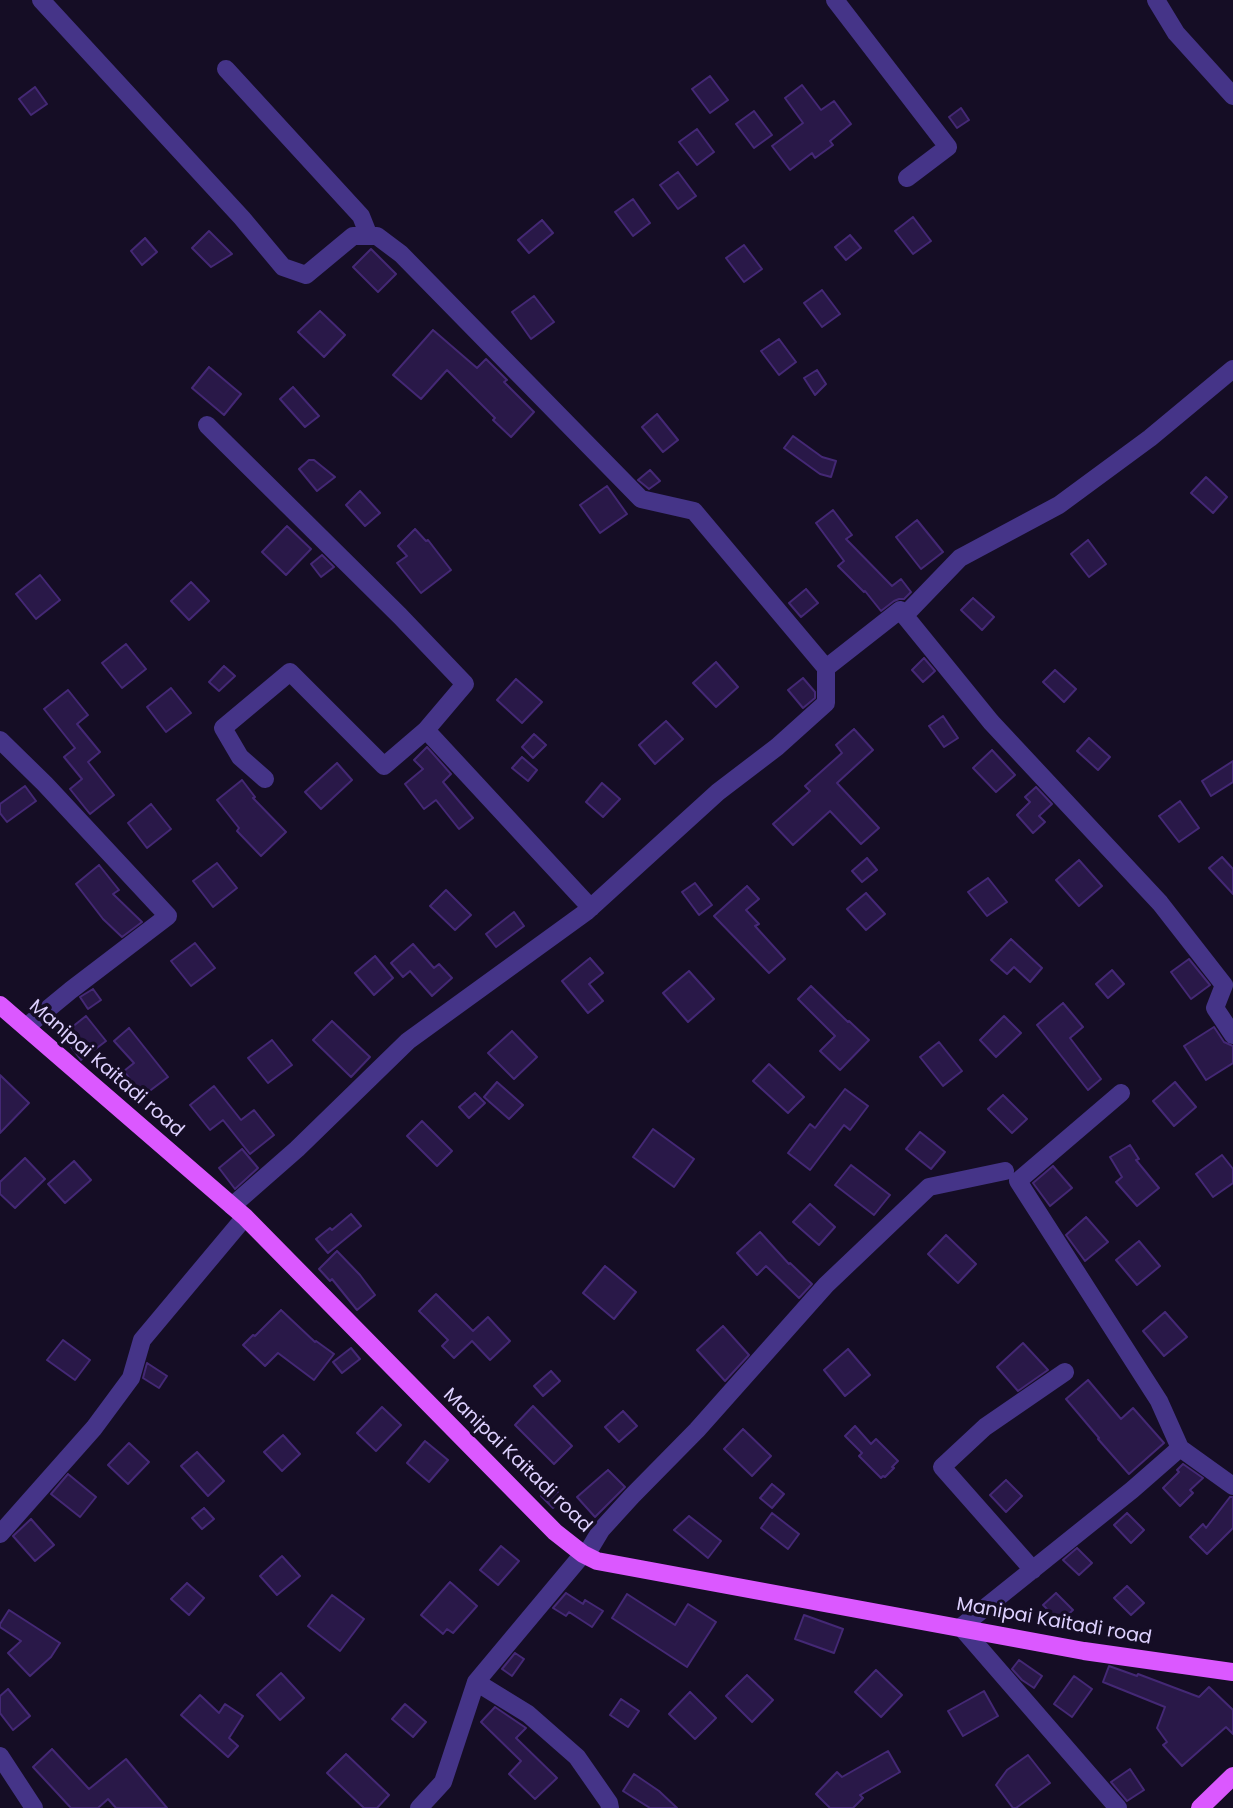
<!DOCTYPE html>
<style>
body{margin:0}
canvas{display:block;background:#150d25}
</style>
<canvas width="1233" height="1808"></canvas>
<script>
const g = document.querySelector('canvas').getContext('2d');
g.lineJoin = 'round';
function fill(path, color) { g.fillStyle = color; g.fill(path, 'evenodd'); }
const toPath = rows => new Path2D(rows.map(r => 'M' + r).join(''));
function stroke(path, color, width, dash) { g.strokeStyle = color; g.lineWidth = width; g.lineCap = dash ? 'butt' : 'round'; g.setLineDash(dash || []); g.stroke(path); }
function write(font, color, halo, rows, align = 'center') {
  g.font = font + ' Poppins,sans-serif'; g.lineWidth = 7; g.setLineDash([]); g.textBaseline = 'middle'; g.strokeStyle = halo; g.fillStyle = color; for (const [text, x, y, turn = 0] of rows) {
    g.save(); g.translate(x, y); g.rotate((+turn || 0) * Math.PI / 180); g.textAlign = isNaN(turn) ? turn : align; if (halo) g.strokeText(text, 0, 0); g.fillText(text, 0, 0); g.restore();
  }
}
const building = toPath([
 [710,76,728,100,710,113,692,89,710,76],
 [802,85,821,110,834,101,851,124,830,141,833,145,815,158,812,153,790,170,772,146,803,123,785,98,802,85],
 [35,87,47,104,31,115,19,99,35,87],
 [961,108,969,120,957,128,949,117,961,108],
 [754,111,772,135,754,148,736,124,754,111],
 [697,129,714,152,697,165,679,142,697,129],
 [678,172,696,196,678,209,660,185,678,172],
 [633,199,650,223,633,236,615,212,633,199],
 [913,217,931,241,913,254,895,231,913,217],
 [542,220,553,233,529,253,518,240,542,220],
 [209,231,232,254,211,267,192,248,209,231],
 [850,235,861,248,846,260,835,247,850,235],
 [145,238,157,252,142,265,131,251,145,238],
 [744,245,762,269,744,282,726,258,744,245],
 [371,249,396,274,378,292,353,267,371,249],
 [822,290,840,314,822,327,804,303,822,290],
 [534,296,554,322,531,339,512,312,534,296],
 [320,311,345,335,324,357,298,332,320,311],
 [433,330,477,368,486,359,507,380,504,382,534,412,511,437,493,420,495,418,447,370,421,399,393,375,433,330],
 [779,339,796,362,779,375,761,351,779,339],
 [209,367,241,394,224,415,192,388,209,367],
 [817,370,826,384,815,395,804,378,817,370],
 [293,387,319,416,305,427,280,399,293,387],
 [657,414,678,440,663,452,642,427,657,414],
 [793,436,822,457,836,461,831,477,820,474,784,448,793,436],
 [309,460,314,460,335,477,317,491,299,469,309,460],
 [650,470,660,481,649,489,638,480,650,470],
 [1206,477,1227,497,1213,513,1191,493,1206,477],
 [607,486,627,514,600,533,580,505,607,486],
 [360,491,380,513,365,526,346,505,360,491],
 [833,510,852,535,846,539,892,586,901,579,911,592,904,599,899,599,894,601,881,611,865,591,864,592,838,566,844,561,816,523,833,510],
 [917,520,943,552,921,569,896,537,917,520],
 [287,526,311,549,286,575,262,552,287,526],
 [415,529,426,541,428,540,451,570,421,593,397,563,407,556,398,546,415,529],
 [1088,540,1106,564,1089,577,1071,554,1088,540],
 [322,555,334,567,321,577,311,564,322,555],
 [40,575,60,600,36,619,16,594,40,575],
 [191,582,209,601,189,620,171,601,191,582],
 [806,589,818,603,801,617,789,603,806,589],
 [973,598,994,617,982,630,961,610,973,598],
 [126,644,146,669,122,688,102,663,126,644],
 [924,658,935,671,923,682,912,670,924,658],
 [716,662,738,687,716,707,693,683,716,662],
 [224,666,235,676,219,691,209,682,224,666],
 [1055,670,1076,689,1064,702,1043,682,1055,670],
 [803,678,815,692,815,698,803,708,788,690,803,678],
 [516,679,542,702,522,723,497,700,516,679],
 [171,688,191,713,166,732,147,707,171,688],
 [68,690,88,715,77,724,100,752,88,762,114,795,90,814,70,789,82,779,64,757,75,748,44,709,68,690],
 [943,716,958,738,944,747,929,726,943,716],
 [666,721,683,739,655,764,639,745,666,721],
 [854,729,873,750,837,783,879,828,861,844,830,811,793,845,773,824,810,791,805,786,842,753,836,745,854,729],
 [534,734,546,745,533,758,522,747,534,734],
 [1089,738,1110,757,1098,770,1077,751,1089,738],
 [427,747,451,774,443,782,473,818,459,829,436,800,424,809,405,784,423,769,414,760,427,747],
 [992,750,1015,775,996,792,973,768,992,750],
 [522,757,537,770,528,781,512,768,522,757],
 [1233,761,1233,782,1211,796,1202,781,1233,761],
 [337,763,352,780,321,809,305,792,337,763],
 [242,780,255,797,253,798,286,832,261,856,237,831,239,828,217,800,242,780],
 [602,783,620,799,603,817,586,802,602,783],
 [25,786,36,801,7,822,0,813,0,804,25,786],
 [1036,787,1052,804,1039,816,1045,822,1033,833,1017,815,1030,802,1025,797,1036,787],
 [1180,801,1199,828,1179,842,1159,816,1180,801],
 [151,804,171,829,147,848,128,823,151,804],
 [1222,857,1233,869,1233,894,1209,868,1222,857],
 [867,858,877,870,862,882,852,871,867,858],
 [1079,860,1102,886,1079,906,1056,880,1079,860],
 [217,863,237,888,213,907,193,881,217,863],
 [99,865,119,890,113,894,142,922,122,937,103,919,76,884,99,865],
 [988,878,1007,902,987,916,968,892,988,878],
 [695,883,712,905,699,915,682,892,695,883],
 [747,886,759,899,746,910,759,924,755,926,785,959,769,973,714,916,747,886],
 [446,890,471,915,455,930,430,906,446,890],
 [866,893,885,914,866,930,847,909,866,893],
 [514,912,524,926,496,947,486,934,514,912],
 [1011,939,1042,968,1030,982,1014,967,1007,974,991,960,1011,939],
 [195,943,215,968,191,986,171,961,195,943],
 [413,944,434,968,439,964,452,978,432,996,410,971,403,977,391,963,413,944],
 [375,956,393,978,374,995,355,973,375,956],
 [590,958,603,973,589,984,603,1001,588,1013,562,981,590,958],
 [1189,959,1210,985,1191,999,1171,972,1189,959],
 [1112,970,1124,984,1108,998,1096,984,1112,970],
 [689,971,714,999,688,1022,663,993,689,971],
 [811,986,848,1022,849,1021,869,1040,840,1070,820,1051,835,1036,798,999,811,986],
 [93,989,101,1000,88,1009,80,997,93,989],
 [1063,1003,1083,1027,1070,1038,1101,1079,1088,1090,1037,1025,1063,1003],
 [86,1016,106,1041,81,1060,62,1035,86,1016],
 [1004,1016,1021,1033,996,1057,980,1040,1004,1016],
 [332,1021,370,1057,351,1077,313,1040,332,1021],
 [1214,1027,1224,1042,1233,1046,1233,1063,1206,1080,1184,1046,1214,1027],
 [129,1028,168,1077,143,1096,124,1071,134,1063,114,1041,129,1028],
 [512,1031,537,1057,514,1079,488,1053,512,1031],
 [272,1040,292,1065,268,1083,248,1058,272,1040],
 [939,1042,962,1071,943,1086,920,1057,939,1042],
 [769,1064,804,1097,788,1113,753,1081,769,1064],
 [0,1075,29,1103,0,1133,0,1075],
 [497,1082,523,1105,509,1119,484,1097,497,1082],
 [1175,1082,1196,1107,1174,1126,1153,1101,1175,1082],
 [214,1086,241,1120,254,1110,274,1135,250,1154,223,1120,210,1130,190,1105,214,1086],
 [845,1089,868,1106,850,1130,844,1125,810,1170,788,1153,810,1124,815,1128,845,1089],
 [475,1093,485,1103,469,1118,459,1107,475,1093],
 [1003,1095,1027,1119,1012,1133,988,1109,1003,1095],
 [422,1121,452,1151,437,1166,407,1136,422,1121],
 [653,1129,694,1159,674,1187,633,1157,653,1129],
 [920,1132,945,1152,931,1169,906,1149,920,1132],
 [1130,1145,1139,1159,1136,1160,1159,1188,1137,1206,1116,1182,1122,1177,1110,1157,1130,1145],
 [242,1149,258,1168,235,1189,219,1168,242,1149],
 [1222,1155,1233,1169,1233,1183,1213,1197,1196,1174,1222,1155],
 [25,1158,45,1179,15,1208,0,1194,0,1182,25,1158],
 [74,1161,91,1180,65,1203,48,1184,74,1161],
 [851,1165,890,1195,874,1215,835,1185,851,1165],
 [1053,1166,1072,1188,1050,1206,1033,1183,1053,1166],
 [810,1204,835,1227,819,1245,793,1222,810,1204],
 [351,1214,361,1226,328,1253,316,1239,330,1228,332,1230,351,1214],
 [1086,1217,1108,1242,1085,1261,1066,1235,1086,1217],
 [760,1232,789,1264,790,1263,812,1284,799,1298,766,1266,757,1275,737,1253,760,1232],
 [946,1235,976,1264,958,1283,928,1254,946,1235],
 [1139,1241,1160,1266,1137,1285,1116,1260,1139,1241],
 [337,1251,360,1275,375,1295,357,1310,332,1279,330,1281,319,1269,337,1251],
 [605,1266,636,1292,614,1319,583,1293,605,1266],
 [436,1294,473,1331,488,1317,510,1341,490,1360,472,1341,454,1358,442,1346,448,1340,419,1311,436,1294],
 [281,1310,315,1342,316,1341,334,1354,314,1380,278,1353,265,1366,243,1345,253,1335,255,1336,281,1310],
 [1165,1312,1187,1337,1164,1356,1143,1331,1165,1312],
 [723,1326,749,1355,725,1381,697,1350,723,1326],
 [63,1340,90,1360,75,1380,47,1360,63,1340],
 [1023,1343,1048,1370,1018,1391,997,1367,1023,1343],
 [351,1348,360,1359,342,1373,333,1362,351,1348],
 [848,1349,870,1375,845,1396,824,1370,848,1349],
 [147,1363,167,1376,159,1388,143,1378,147,1363],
 [551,1371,560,1381,543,1396,534,1386,551,1371],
 [1088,1380,1121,1419,1133,1408,1164,1443,1129,1474,1098,1439,1099,1438,1066,1399,1088,1380],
 [533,1406,572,1446,554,1464,515,1425,533,1406],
 [382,1407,401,1425,376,1451,357,1433,382,1407],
 [623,1411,637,1426,619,1442,605,1427,623,1411],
 [855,1426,871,1444,876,1439,898,1461,892,1467,894,1468,885,1477,883,1476,881,1478,859,1456,862,1453,845,1436,855,1426],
 [743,1429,771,1456,752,1476,724,1449,743,1429],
 [283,1435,300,1454,282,1471,264,1452,283,1435],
 [425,1441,448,1460,429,1482,407,1463,425,1441],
 [129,1443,149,1462,128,1484,108,1465,129,1443],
 [197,1452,224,1481,208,1496,181,1466,197,1452],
 [1183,1464,1203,1478,1190,1490,1193,1493,1180,1506,1163,1488,1179,1472,1177,1470,1183,1464],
 [608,1470,625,1487,595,1517,577,1497,608,1470],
 [68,1474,96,1497,80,1517,51,1494,68,1474],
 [1006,1480,1022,1496,1006,1512,990,1495,1006,1480],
 [772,1484,784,1494,772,1508,760,1498,772,1484],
 [551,1486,563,1497,553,1508,541,1496,551,1486],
 [1230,1497,1233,1497,1233,1528,1207,1554,1190,1537,1203,1524,1206,1528,1230,1497],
 [204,1508,214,1519,202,1529,192,1518,204,1508],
 [772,1513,799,1534,788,1549,761,1528,772,1513],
 [1127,1513,1144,1530,1131,1543,1114,1525,1127,1513],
 [689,1516,721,1541,708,1558,674,1530,689,1516],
 [31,1519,54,1545,35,1561,13,1536,31,1519],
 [501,1546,519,1561,498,1585,480,1570,501,1546],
 [1077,1548,1092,1563,1079,1575,1063,1560,1077,1548],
 [282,1556,300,1576,277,1595,260,1576,282,1556],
 [450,1582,477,1606,453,1633,447,1629,443,1634,421,1615,450,1582],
 [187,1583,204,1598,189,1615,171,1599,187,1583],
 [1127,1586,1144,1603,1131,1615,1114,1598,1127,1586],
 [566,1593,583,1604,585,1600,603,1611,592,1627,569,1612,566,1616,553,1608,566,1593],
 [1056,1593,1073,1610,1060,1622,1043,1605,1056,1593],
 [627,1594,675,1625,688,1604,716,1622,687,1667,612,1618,627,1594],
 [332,1595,364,1619,340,1651,308,1626,332,1595],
 [9,1610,60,1643,51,1657,30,1676,8,1653,21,1641,0,1627,0,1624,9,1610],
 [804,1615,843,1629,834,1653,795,1639,804,1615],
 [515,1653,524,1659,512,1676,502,1669,515,1653],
 [1019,1660,1042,1676,1034,1688,1022,1680,1012,1669,1019,1660],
 [1109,1666,1137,1676,1138,1674,1199,1697,1209,1687,1233,1710,1233,1734,1226,1727,1182,1766,1163,1745,1167,1742,1157,1728,1165,1707,1103,1682,1109,1666],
 [876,1670,902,1695,881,1717,855,1692,876,1670],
 [281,1673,304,1698,280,1720,257,1695,281,1673],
 [747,1675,773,1700,752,1722,726,1696,747,1675],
 [1074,1676,1092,1689,1072,1717,1054,1704,1074,1676],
 [8,1689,30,1716,13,1730,0,1713,0,1696,8,1689],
 [984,1691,998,1716,963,1736,948,1711,984,1691],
 [690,1692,716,1718,695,1739,669,1714,690,1692],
 [200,1695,219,1713,225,1704,243,1716,229,1738,238,1746,228,1757,181,1715,200,1695],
 [621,1699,639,1711,628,1727,610,1715,621,1699],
 [405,1704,426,1722,413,1737,392,1719,405,1704],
 [495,1707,526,1728,516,1738,557,1778,535,1799,509,1774,521,1761,481,1722,495,1707],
 [52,1749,89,1789,126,1759,167,1808,116,1808,108,1799,98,1808,71,1808,33,1767,52,1749],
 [888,1751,900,1772,860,1795,863,1798,853,1808,830,1808,816,1794,837,1772,842,1777,888,1751],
 [346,1754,389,1795,377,1808,364,1808,327,1773,346,1754],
 [1028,1755,1050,1783,1016,1808,1013,1808,996,1785,1007,1770,1028,1755],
 [1130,1769,1144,1790,1127,1801,1111,1782,1130,1769],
 [634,1774,659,1791,677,1808,650,1808,623,1791,634,1774]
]);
fill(building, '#291848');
stroke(building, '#442875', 2);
stroke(toPath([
 [41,0,242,218,283,267,306,275,353,236,377,236,401,254,641,499,694,511,826,668],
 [835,0,948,147,907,178],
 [1156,0,1176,33,1233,96],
 [226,69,361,216,369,236],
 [207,425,400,616,465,684,426,730,591,908],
 [905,615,960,558,1059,505,1150,438,1233,369],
 [0,740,45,784,168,916,71,990,26,1027],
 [265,779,240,757,223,728,290,672,384,766,426,730],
 [1121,1093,1018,1181,1159,1401,1180,1448,1233,1486],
 [232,1206,297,1149,408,1041,586,912,718,792,777,747,826,703,826,668,900,610,991,722,1160,903,1224,985,1215,1008,1233,1035],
 [0,1534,94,1428,131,1378,142,1340,245,1217],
 [586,1555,601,1530,632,1496,697,1430,826,1285,929,1187,1005,1171],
 [1033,1570,942,1467,985,1427,1065,1372],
 [476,1682,528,1714,577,1757,609,1803,610,1808],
 [0,1756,34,1808],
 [419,1808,443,1782,476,1682,583,1554],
 [1118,1808,961,1627,1132,1490,1180,1448]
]), '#453488', 18);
stroke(toPath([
 [0,1005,245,1217,555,1532,583,1554,597,1561,1084,1651,1233,1672],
 [1200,1808,1233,1776]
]), '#db58ff', 18);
write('19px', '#ded1ff', '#150d25', [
 ["Manipai Kaitadi road",106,1069,41],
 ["Manipai Kaitadi road",517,1461,44],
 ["Manipai Kaitadi road",1054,1622,10]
]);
</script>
